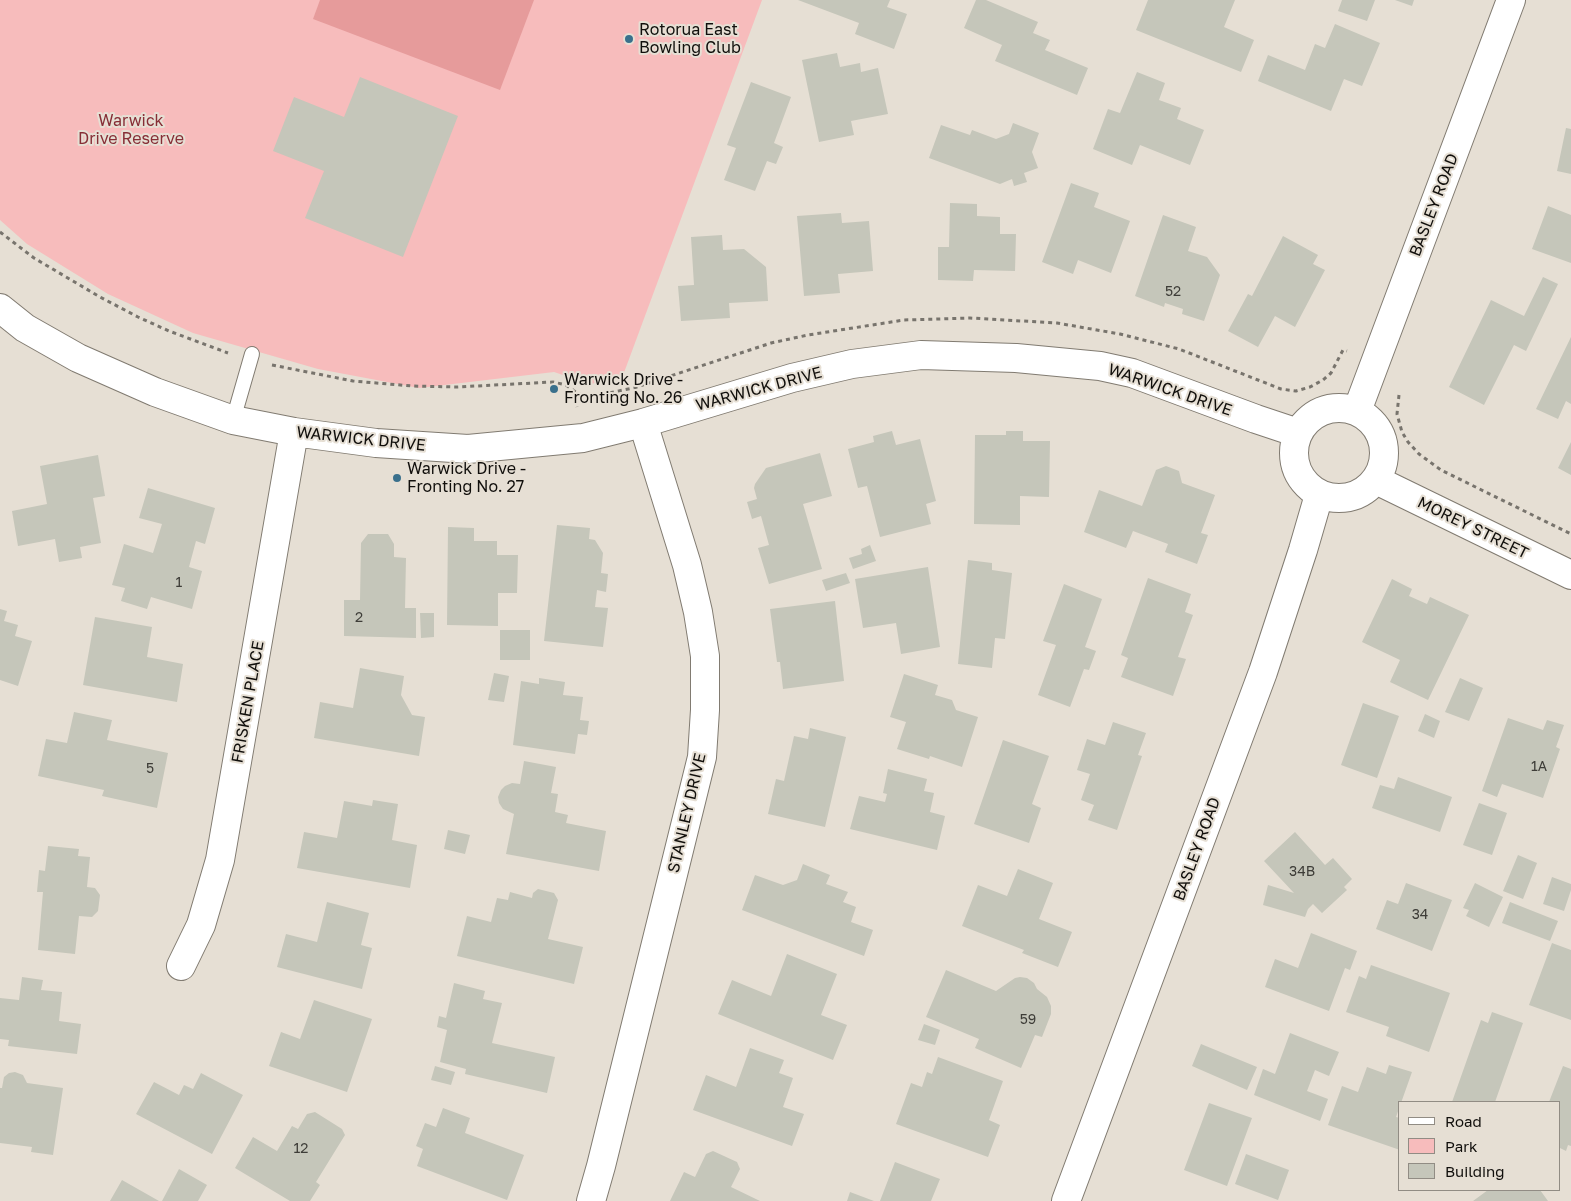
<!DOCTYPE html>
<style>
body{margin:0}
#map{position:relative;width:1571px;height:1201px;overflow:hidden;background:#e6dfd4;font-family:"Golos Text",sans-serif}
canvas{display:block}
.legend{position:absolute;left:1398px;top:1101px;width:162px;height:90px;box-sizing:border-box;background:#e6dfd4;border:1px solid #918c84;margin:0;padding:6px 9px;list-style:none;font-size:15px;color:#110f0c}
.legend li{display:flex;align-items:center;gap:10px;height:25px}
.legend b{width:25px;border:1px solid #918c84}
</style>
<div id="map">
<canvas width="1571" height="1201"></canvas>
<ul class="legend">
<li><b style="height:6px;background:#fff"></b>Road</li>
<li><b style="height:14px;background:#f7bcbc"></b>Park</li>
<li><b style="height:14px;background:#c5c6ba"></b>Building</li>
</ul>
</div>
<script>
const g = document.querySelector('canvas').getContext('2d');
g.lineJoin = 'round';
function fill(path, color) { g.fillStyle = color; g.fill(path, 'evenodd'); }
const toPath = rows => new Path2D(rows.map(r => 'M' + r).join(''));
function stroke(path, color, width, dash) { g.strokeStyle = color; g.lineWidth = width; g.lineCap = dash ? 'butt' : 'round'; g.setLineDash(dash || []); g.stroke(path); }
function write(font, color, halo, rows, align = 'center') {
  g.font = font + ' "Golos Text",sans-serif'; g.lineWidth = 4; g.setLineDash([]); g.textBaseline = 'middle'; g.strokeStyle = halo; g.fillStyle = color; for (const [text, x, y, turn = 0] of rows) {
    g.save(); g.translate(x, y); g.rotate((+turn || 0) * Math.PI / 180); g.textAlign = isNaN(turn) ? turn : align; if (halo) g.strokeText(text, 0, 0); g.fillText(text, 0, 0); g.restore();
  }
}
fill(toPath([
 [0,0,762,0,622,378,590,384,554,372,419,388,318,369,193,333,108,294,27,244,0,220]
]), '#f7bcbc');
fill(toPath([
 [320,0,534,0,500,90,313,19]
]), '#e69b9b');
fill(toPath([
 [798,0,890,0,887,7,907,14,894,49,855,34,859,23],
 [976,0,986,0,1038,22,1033,33,1050,40,1045,50,1088,68,1077,95,995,61,1002,45,964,28],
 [1148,0,1235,0,1224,27,1254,40,1241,72,1136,30],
 [1342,0,1375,0,1367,21,1338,11],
 [1395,0,1414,0,1412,6],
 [1335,24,1380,43,1362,86,1344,79,1331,111,1258,81,1268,55,1305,70,1315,44,1325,48],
 [837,53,840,67,860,63,861,72,878,68,888,114,851,121,854,135,819,142,802,60],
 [1137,72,1165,83,1159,100,1181,108,1177,119,1204,130,1190,165,1140,145,1132,165,1093,149,1108,109,1120,113],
 [360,77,458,116,403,257,305,218,324,171,273,151,294,97,344,117],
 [751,82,791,97,774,143,783,147,776,164,767,161,755,191,724,180,736,148,727,145],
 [1013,123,1039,133,1032,152,1038,168,1024,173,1027,182,1014,186,1012,179,1000,184,929,158,941,125,970,135,972,130,996,139,1009,134],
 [1566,128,1571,129,1571,174,1557,171],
 [1071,183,1099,193,1094,207,1130,221,1111,273,1078,260,1073,274,1042,262],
 [950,203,977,204,977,216,1000,217,1000,234,1016,234,1015,271,974,270,973,281,938,280,938,247,949,247],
 [1548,206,1571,215,1571,263,1532,249],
 [841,213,842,223,869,221,873,271,838,274,840,293,804,296,797,216],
 [1163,215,1196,227,1188,251,1207,257,1220,275,1204,321,1182,314,1183,309,1165,303,1164,307,1135,296],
 [722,235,723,250,744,249,766,267,768,301,729,303,730,318,681,321,678,286,694,285,691,237],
 [1283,236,1318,255,1313,264,1325,270,1295,327,1275,316,1258,347,1228,331,1248,294,1252,296],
 [1543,277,1558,284,1526,351,1514,345,1484,405,1449,387,1491,300,1524,316],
 [1571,337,1571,404,1566,401,1558,419,1536,409],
 [892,431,896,445,920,439,936,501,926,504,931,524,880,537,867,486,858,488,848,449,874,442,873,436],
 [1006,431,1023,431,1023,441,1050,441,1049,497,1020,496,1020,525,974,524,975,435,1006,435],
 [1571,442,1571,475,1558,468],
 [820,453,832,496,803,504,822,569,769,584,758,548,769,545,761,516,752,519,747,502,757,499,754,488,755,484,766,468],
 [98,455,105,496,93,498,101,543,80,547,82,558,59,562,55,539,18,546,12,511,47,504,40,466],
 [1166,466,1179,471,1182,483,1215,495,1201,533,1208,535,1197,564,1165,552,1168,544,1133,531,1126,548,1084,532,1099,490,1142,506,1156,470],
 [148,488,215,508,205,544,196,541,189,567,202,571,192,609,151,597,147,609,121,601,125,588,112,585,124,544,153,553,162,524,139,518],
 [557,525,590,528,589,539,595,540,603,553,601,573,608,574,606,592,597,590,595,607,608,608,603,647,544,641],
 [448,527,474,528,474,541,497,541,497,555,518,555,517,593,498,593,498,626,447,625],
 [368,534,388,534,394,544,394,557,406,558,405,608,416,608,416,638,344,636,344,600,360,600,361,543],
 [870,545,876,561,853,569,849,558,862,554,861,549],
 [968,560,992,563,992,570,1012,573,1005,639,995,638,992,668,958,664],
 [928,567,940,647,901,654,896,623,863,628,855,579],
 [846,573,850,583,826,591,822,580],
 [1148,578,1191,594,1185,612,1193,615,1178,657,1186,659,1173,696,1121,677,1128,658,1121,655],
 [1392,579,1412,589,1409,596,1427,604,1430,597,1469,615,1428,700,1390,682,1400,660,1362,642],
 [1064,584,1102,599,1085,647,1096,651,1089,670,1084,669,1070,707,1038,695,1056,645,1043,641],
 [835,601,844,681,783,689,780,662,777,662,770,609],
 [0,609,7,611,4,621,18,625,15,636,32,641,18,686,0,680],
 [420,613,434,613,434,637,421,638],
 [95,617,152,627,147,657,183,664,177,702,83,685],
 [500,630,530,630,530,660,500,660],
 [360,668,404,676,401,695,412,715,425,717,419,756,314,738,320,702,353,708],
 [494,673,509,676,504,702,488,700],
 [904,674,938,685,935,695,952,700,956,710,978,717,962,767,930,756,929,759,897,749,906,722,890,717],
 [539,678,565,682,563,695,583,697,580,720,589,721,587,735,578,734,575,754,513,745,521,681,539,684],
 [1460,678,1483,688,1469,721,1445,712],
 [1363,703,1399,716,1377,778,1341,765],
 [74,712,112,720,107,740,168,753,157,808,102,796,104,790,38,776,46,739,67,743],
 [1425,714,1440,721,1434,738,1418,731],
 [1508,718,1543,730,1547,720,1564,725,1556,747,1560,749,1543,798,1502,784,1497,797,1482,791],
 [1113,722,1146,733,1138,755,1142,756,1117,830,1088,820,1094,805,1081,800,1090,774,1077,770,1087,739,1105,745],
 [810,728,846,737,825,827,768,814,776,779,784,781,794,736,808,739],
 [1003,740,1049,756,1032,804,1041,808,1029,843,974,824],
 [524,761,556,767,551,793,558,794,555,812,568,815,566,823,606,831,599,871,506,854,514,814,503,809,499,803,498,797,501,790,505,786,512,783,520,784],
 [888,769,927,779,924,791,934,793,930,812,945,816,937,850,850,829,859,796,885,802,887,794,883,793],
 [1398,777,1452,797,1440,832,1372,808,1380,785,1394,789],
 [373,800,398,804,392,840,417,845,410,888,297,868,304,832,337,838,344,801,372,806],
 [1479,803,1507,813,1492,855,1463,845],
 [448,830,470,835,465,854,444,849],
 [1295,832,1325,865,1333,858,1352,879,1344,887,1347,890,1322,913,1313,904,1308,909,1305,917,1263,905,1268,885,1294,893,1264,861],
 [48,846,79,849,78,856,90,857,87,887,95,888,100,895,98,911,92,917,79,916,75,954,38,950,43,892,37,892,39,870,45,871],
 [1518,855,1537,863,1523,899,1503,891],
 [803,864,830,875,826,884,848,892,843,902,856,907,851,922,873,930,864,956,742,910,755,875,783,885,797,880],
 [1018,869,1053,883,1039,919,1072,932,1058,967,1022,953,1024,950,962,926,978,885,1007,896],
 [1552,877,1571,884,1571,890,1564,911,1543,904],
 [1406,883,1452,900,1432,951,1376,929,1387,900,1398,904],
 [1475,883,1503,897,1489,927,1466,916,1469,910,1463,908],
 [538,889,554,893,558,900,548,939,583,947,574,984,457,956,467,916,491,922,497,898,508,900,510,892,532,898,533,893],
 [327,902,369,913,361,945,372,948,362,989,277,967,286,934,317,942],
 [1510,902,1558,921,1550,941,1502,923],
 [1311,933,1357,951,1350,970,1345,968,1329,1011,1265,987,1275,959,1298,968],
 [1552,943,1571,950,1571,1020,1529,1005],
 [787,954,837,974,821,1015,847,1025,833,1060,718,1014,732,980,771,996],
 [1371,965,1450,993,1429,1052,1386,1036,1389,1027,1346,1012,1359,976,1366,979],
 [946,970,996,991,1015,978,1020,977,1027,978,1034,983,1037,989,1047,997,1051,1006,1051,1014,1042,1037,1035,1035,1021,1068,975,1048,979,1039,926,1017],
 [22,977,43,980,41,990,62,992,59,1021,81,1024,77,1054,8,1046,9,1040,0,1039,0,998,19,1000],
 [454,983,485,991,483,999,502,1003,492,1043,555,1057,547,1093,465,1074,466,1069,440,1062,447,1030,437,1027,439,1016,446,1018],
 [314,1000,372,1019,347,1092,269,1066,281,1032,300,1039],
 [1492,1012,1523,1023,1495,1102,1452,1102,1481,1020,1488,1023],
 [924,1024,940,1030,935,1045,918,1040],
 [1290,1033,1339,1052,1329,1076,1315,1070,1307,1091,1328,1099,1320,1121,1254,1095,1263,1069,1275,1074],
 [1201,1044,1257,1067,1247,1090,1192,1066],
 [750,1048,784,1060,779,1073,793,1078,783,1107,804,1114,792,1146,693,1110,706,1075,736,1087],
 [938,1057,1003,1081,989,1120,1000,1125,988,1157,896,1124,911,1083,922,1087,927,1072,932,1074],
 [1389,1065,1412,1072,1396,1117,1400,1118,1400,1150,1328,1125,1342,1086,1358,1092,1367,1067,1386,1074],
 [435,1066,455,1072,451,1085,431,1080],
 [1563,1066,1571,1069,1571,1146,1568,1145,1566,1151,1560,1148,1560,1102,1549,1102],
 [15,1072,23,1075,27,1083,63,1088,53,1155,31,1152,32,1147,0,1143,0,1088,2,1088,4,1077,9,1073],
 [201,1073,243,1095,212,1154,136,1114,154,1082,179,1095,184,1085,193,1089],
 [1209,1103,1252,1118,1227,1186,1184,1170],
 [443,1108,470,1118,465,1133,524,1155,507,1200,417,1166,423,1149,416,1146,425,1123,436,1127],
 [315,1112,342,1129,345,1135,316,1182,320,1185,310,1201,290,1201,235,1168,253,1137,277,1151,292,1126,298,1129,307,1114],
 [713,1151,737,1162,740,1169,731,1187,760,1201,670,1201,684,1172,695,1177,706,1154],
 [1246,1154,1289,1170,1278,1200,1235,1184],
 [895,1162,940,1179,931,1201,880,1201],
 [179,1169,207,1185,198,1201,162,1201],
 [122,1180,159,1201,110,1201],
 [1488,1190,1540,1190,1548,1201,1473,1201],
 [850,1192,874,1201,847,1201]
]), '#c5c6ba');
const service = toPath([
 [233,420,252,354]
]);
const minor = toPath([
 [0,308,25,328,78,358,155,392,233,420,294,432,376,443,468,449,583,438,643,423,792,378,852,364,921,355,1016,358,1100,366,1132,373,1256,419,1298,433],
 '1294 453a45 45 0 1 1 90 0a45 45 0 1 1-90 0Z',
 [1357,411,1511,0],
 [1376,480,1571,575],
 [181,966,201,925,220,860,294,432],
 [591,1201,601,1166,702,757,705,710,705,656,698,612,687,565,643,423],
 [1066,1201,1263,672,1303,550,1319,495]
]);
stroke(service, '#817b71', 16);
stroke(minor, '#817b71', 30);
stroke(toPath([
 [0,232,34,258,100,297,138,317,169,331,228,353],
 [272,365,353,381,412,386,457,387,553,382,566,385,577,393,587,397,634,388,771,343,808,335,904,320,970,318,1057,323,1120,334,1179,349,1281,389,1296,391,1310,387,1323,380,1331,373,1343,350,1347,351],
 [574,391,577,407],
 [1399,395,1397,414,1402,432,1408,442,1419,454,1441,470,1571,534]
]), '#78746d', 3, [4, 4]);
stroke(service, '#fff', 14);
stroke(minor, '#fff', 28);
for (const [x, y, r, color] of [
 [629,39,5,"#3a708c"],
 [554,389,5,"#3a708c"],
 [397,478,5,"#3a708c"]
]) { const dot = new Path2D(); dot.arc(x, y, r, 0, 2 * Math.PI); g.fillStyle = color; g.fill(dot); stroke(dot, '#e6dfd4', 2); }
write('14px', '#3e3d38', null, [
 ["52",1173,292],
 ["1",179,583],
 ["2",359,618],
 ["1A",1539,767],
 ["5",150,769],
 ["34B",1302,872],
 ["34",1420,915],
 ["59",1028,1020],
 ["12",301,1149]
]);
write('16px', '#110f0c', '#e6dfd4', [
 ["Rotorua East",639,30],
 ["Bowling Club",639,48],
 ["Warwick Drive -",564,380],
 ["Fronting No. 26",564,398],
 ["Warwick Drive -",407,469],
 ["Fronting No. 27",407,487]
], 'left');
write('16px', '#872e36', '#e6dfd4', [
 ["Warwick",131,121],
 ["Drive Reserve",131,139]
]);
write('16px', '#110f0c', '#e6dfd4', [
 ["BASLEY ROAD",1434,205,-69],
 ["WARWICK DRIVE",759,389,-15],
 ["WARWICK DRIVE",1170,390,19],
 ["WARWICK DRIVE",361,439,6],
 ["MOREY STREET",1473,528,26],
 ["FRISKEN PLACE",248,702,-80],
 ["STANLEY DRIVE",687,813,-77],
 ["BASLEY ROAD",1197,849,-70]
]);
</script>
